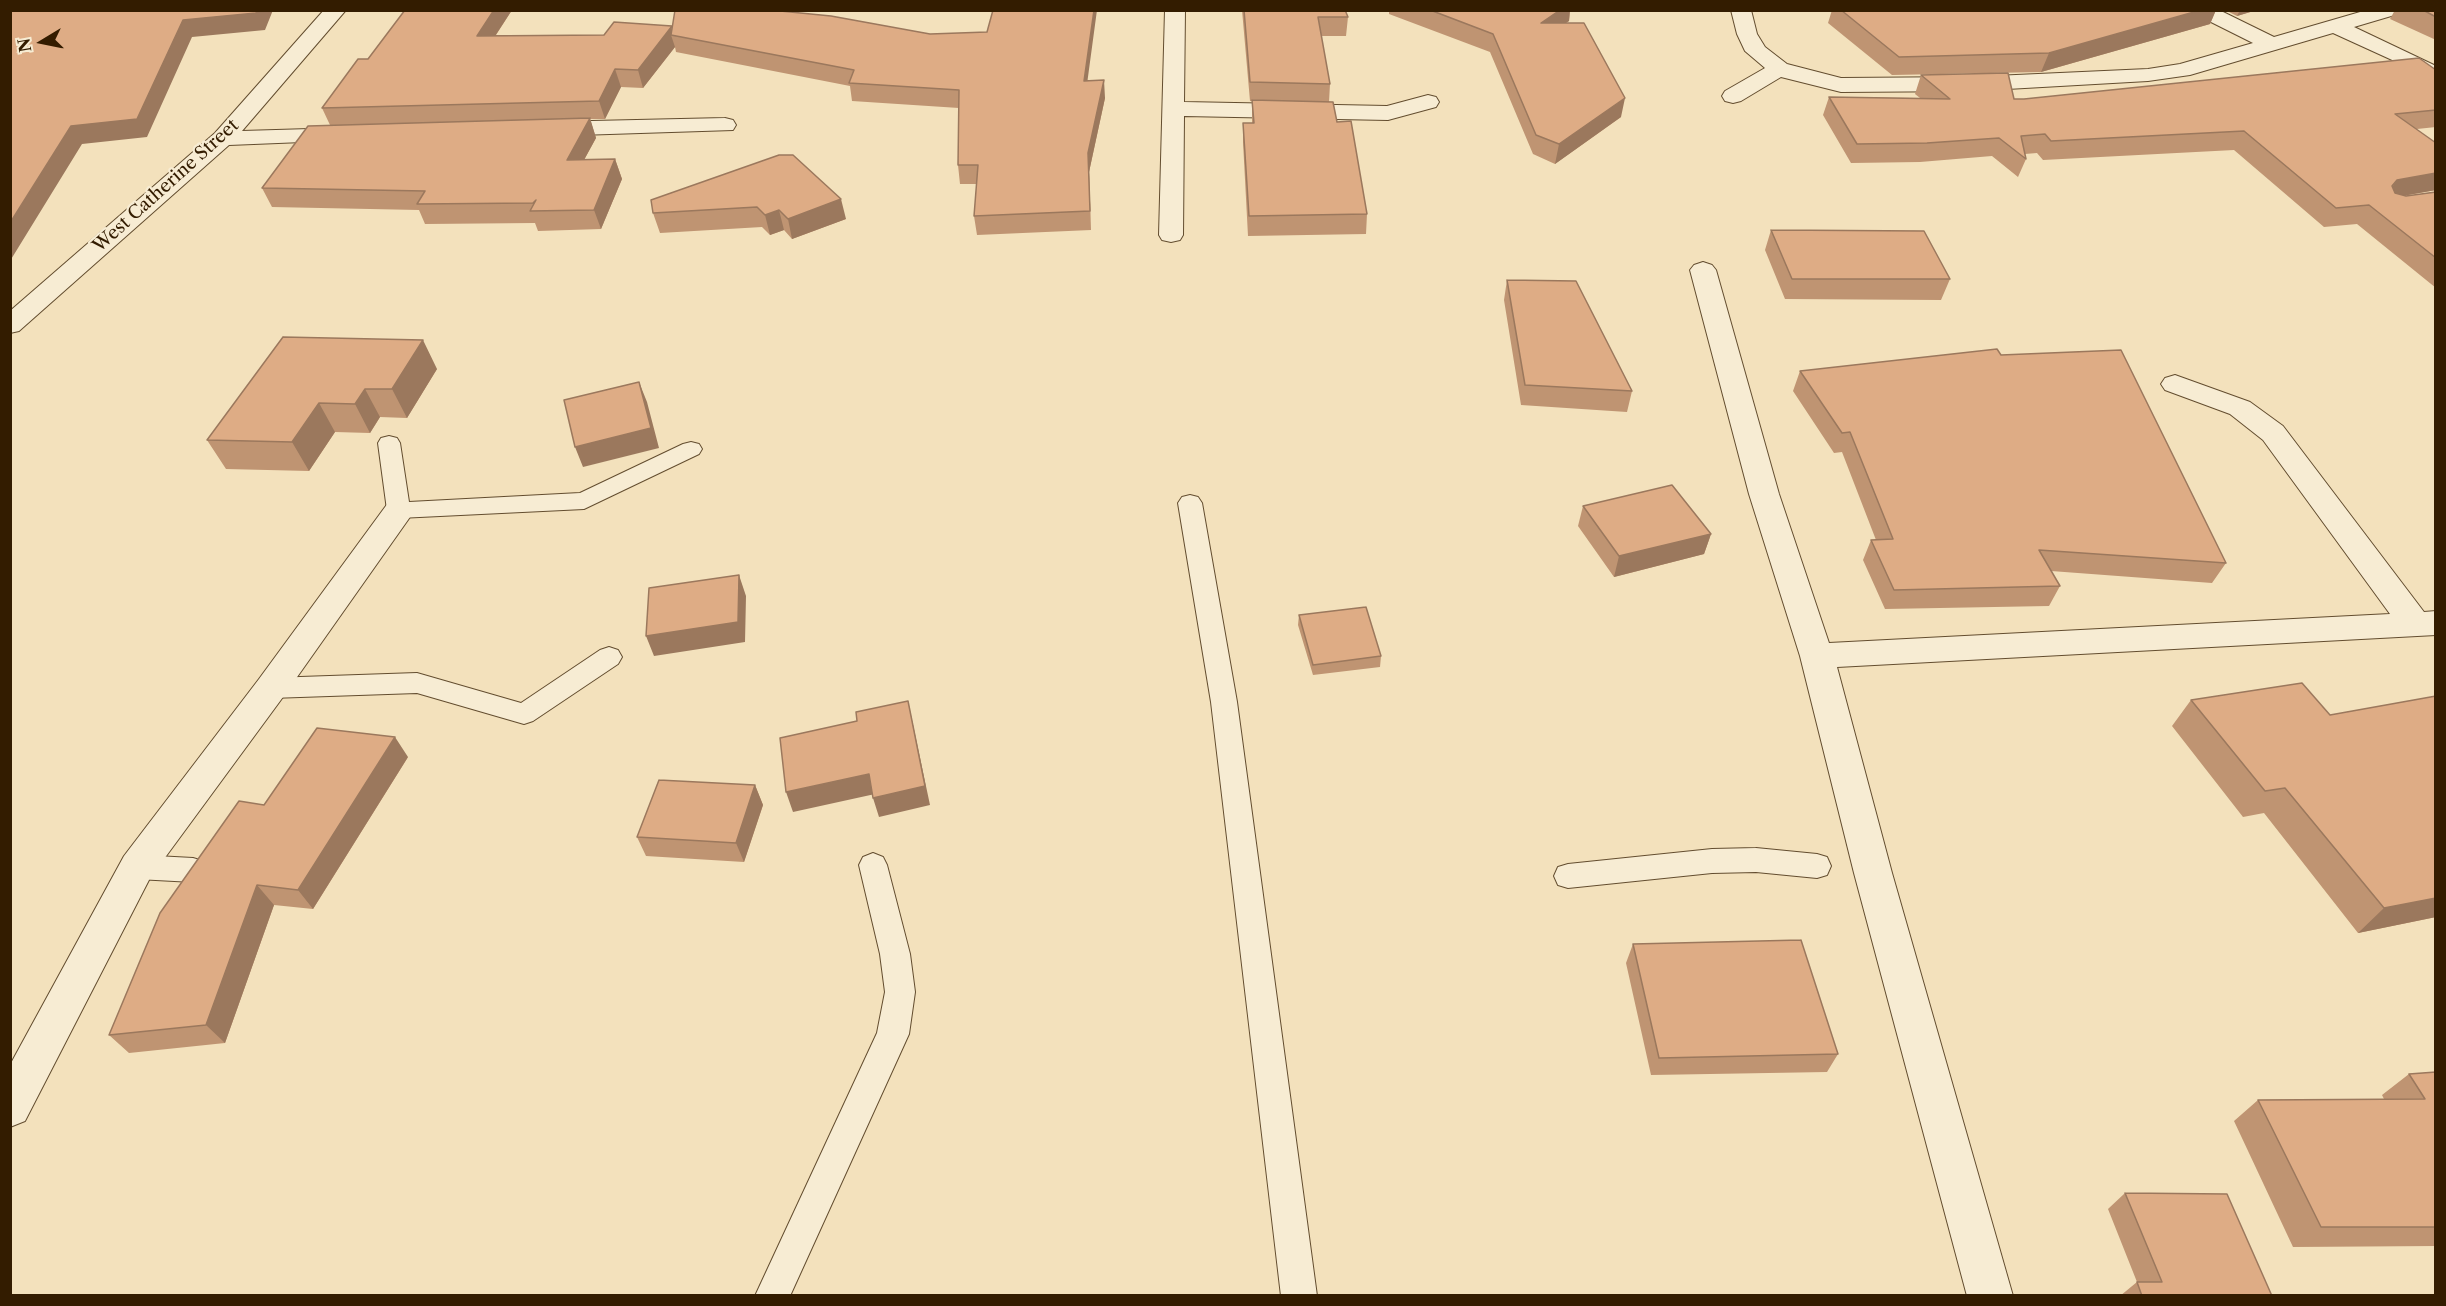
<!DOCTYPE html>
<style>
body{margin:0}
#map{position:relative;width:2446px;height:1306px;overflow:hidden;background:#f3e1bc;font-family:"Libre Caslon Text",serif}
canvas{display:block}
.frame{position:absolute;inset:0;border:12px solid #331c00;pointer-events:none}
.north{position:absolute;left:12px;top:12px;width:60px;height:60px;-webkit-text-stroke:4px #f7ecd3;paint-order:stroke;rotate:260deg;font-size:16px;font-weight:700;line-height:24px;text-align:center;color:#331c00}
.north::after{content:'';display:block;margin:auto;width:21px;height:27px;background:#331c00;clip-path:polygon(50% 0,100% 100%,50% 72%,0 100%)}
</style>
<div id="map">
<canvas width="2446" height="1306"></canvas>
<div class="frame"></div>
<div class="north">N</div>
</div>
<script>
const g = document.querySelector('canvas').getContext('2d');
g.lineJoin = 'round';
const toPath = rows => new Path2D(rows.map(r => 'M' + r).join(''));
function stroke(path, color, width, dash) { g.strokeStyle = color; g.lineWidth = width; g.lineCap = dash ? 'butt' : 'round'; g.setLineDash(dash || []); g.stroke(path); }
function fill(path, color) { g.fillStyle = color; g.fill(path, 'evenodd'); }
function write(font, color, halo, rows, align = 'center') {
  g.font = font + ' "Libre Caslon Text",serif'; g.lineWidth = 4.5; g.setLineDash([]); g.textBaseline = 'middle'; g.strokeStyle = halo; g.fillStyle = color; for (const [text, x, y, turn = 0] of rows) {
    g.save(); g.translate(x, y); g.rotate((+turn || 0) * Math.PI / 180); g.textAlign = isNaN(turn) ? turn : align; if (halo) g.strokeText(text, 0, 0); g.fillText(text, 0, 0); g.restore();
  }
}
const lane = toPath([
 [389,436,397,438,400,443,409,502,580,493,683,444,691,442,699,444,702,449,699,454,584,509,399,518,391,516,387,510,378,443,381,438,389,436],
 [1190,495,1198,497,1202,503,1237,702,1317,1296,1281,1296,1211,702,1178,503,1182,497,1190,495],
 [609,647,618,650,622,657,618,664,533,721,524,724,417,693,271,698,262,695,258,688,262,681,271,678,417,673,521,703,600,650,609,647],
 [1756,848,1817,854,1827,857,1831,866,1827,875,1817,878,1756,872,1712,873,1568,888,1558,885,1554,876,1558,867,1568,864,1712,849,1756,848],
 [873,853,883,857,887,865,910,954,915,992,909,1034,790,1296,755,1296,877,1033,885,992,880,954,859,865,863,857,873,853],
 [137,855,193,858,203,861,207,870,203,879,193,882,137,879,127,876,123,867,127,858,137,855]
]);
const street = toPath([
 [324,10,346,10,242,131,344,128,352,130,355,135,352,140,229,145,19,331,10,333,10,311,215,133,324,10],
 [1165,10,1185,10,1184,102,1387,106,1428,95,1436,97,1439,102,1436,107,1388,120,1184,116,1183,235,1180,240,1171,242,1162,240,1159,235,1165,10],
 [1731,10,1751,10,1757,34,1765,47,1787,64,1841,78,1972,77,2148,69,2180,64,2253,43,2195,14,2192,10,2219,10,2274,37,2367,10,2401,10,2398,14,2354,27,2436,66,2436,80,2333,33,2190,75,2148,81,1972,91,1841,92,1781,77,1741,101,1733,103,1725,101,1722,96,1725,91,1765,68,1745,51,1737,34,1731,10],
 [725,118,733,120,736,125,733,130,548,136,540,134,537,129,540,124,548,122,725,118],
 [1703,262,1712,265,1716,270,1779,494,1829,643,2390,614,2263,440,2230,414,2165,390,2161,384,2165,378,2175,375,2250,402,2283,426,2424,612,2436,611,2436,635,1837,667,1892,873,2013,1296,1967,1296,1854,873,1800,656,1749,494,1690,270,1694,265,1703,262],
 [399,500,410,503,414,510,410,517,283,697,150,878,25,1121,10,1127,10,1065,124,856,259,679,388,503,399,500]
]);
stroke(lane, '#634d2f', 2);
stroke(street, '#634d2f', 2);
fill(lane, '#f7ecd3');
fill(street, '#f7ecd3');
fill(toPath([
 [405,10,512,10,496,35,604,35,614,22,1088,80,1105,98,1089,172,1091,230,977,235,974,216,977,184,960,184,958,165,959,108,852,101,850,86,676,52,675,47,643,88,621,87,605,119,590,119,596,138,584,160,615,159,622,179,601,229,538,231,535,223,425,224,419,210,272,207,262,188,330,125,322,108,368,59],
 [1242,10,1345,10,1348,17,1346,36,1321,36,1330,84,1329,102,1337,122,1367,214,1366,234,1248,236,1243,142,1243,123,1252,123,1252,101,1250,101],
 [1389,10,1570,10,1569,21,1565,23,1621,117,1555,164,1533,154,1490,52,1389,14],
 [1832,10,2216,10,2210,24,2041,72,1892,75,1828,23],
 [2225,10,2257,10,2237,16],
 [2395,10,2436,10,2436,40,2390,19],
 [2436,70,2436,127,2417,129,2436,190,2403,196,2406,196,2436,192,2436,288,2357,224,2324,227,2234,150,2043,160,2037,153,2025,154,2026,159,2018,177,1992,156,1920,162,1851,163,1823,115,1829,97,1920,98,1915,94,1921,75,2014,99,2024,99],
 [779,155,846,219,792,239,784,230,770,235,762,227,660,233,653,213],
 [1771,230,1950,279,1941,300,1785,299,1765,250],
 [1507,280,1632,391,1627,412,1521,405,1504,300],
 [283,337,437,369,407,418,380,417,370,433,335,432,309,471,226,469,207,440],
 [2001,355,2226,563,2212,583,2051,571,2060,586,2049,606,1885,609,1863,560,1871,540,1876,540,1842,452,1834,453,1793,391,1800,371],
 [1583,506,1711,534,1704,554,1614,577,1578,526],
 [1299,615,1381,656,1380,667,1313,675,1298,625],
 [2191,700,2436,917,2358,933,2264,813,2243,817,2172,726],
 [408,757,313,909,274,905,225,1043,129,1053,109,1035,264,805],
 [755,785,763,805,744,862,646,856,637,837],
 [1633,944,1838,1054,1827,1072,1651,1075,1626,963],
 [2436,1072,2436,1246,2293,1247,2234,1121,2258,1100,2384,1099,2382,1095,2409,1074],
 [2125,1193,2272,1296,2120,1296,2137,1282,2108,1209]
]), '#bf9472');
fill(toPath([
 [257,10,273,10,265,30,192,37,147,137,82,144,10,261,10,223,71,126,183,20],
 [494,10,512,10,484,53,477,36],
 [1094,10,1097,10,1085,99,1084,81],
 [1560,10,1570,10,1569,21,1538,42,1541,23],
 [2201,10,2216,10,2210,24,2041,72,2049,53],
 [2240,10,2257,10,2237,16],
 [672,26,671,35,675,47,643,88,638,70],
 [615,69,621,87,605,119,599,101],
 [1104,80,1105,98,1089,172,1091,230,1088,153],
 [1625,98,1621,117,1555,164,1559,144],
 [590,118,596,138,573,180,567,160],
 [615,159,622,179,601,229,594,210],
 [2436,173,2436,190,2385,199,2380,205,2397,180],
 [841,199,846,219,792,239,788,219],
 [779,210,784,230,770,235,765,215],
 [423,340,437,369,407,418,392,389],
 [639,382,647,402,659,448,583,467,575,447],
 [365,389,380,417,370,433,355,404],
 [319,403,335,432,309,471,292,442],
 [1711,534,1704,554,1614,577,1619,556],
 [739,575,746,596,745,642,654,656,646,636],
 [908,701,930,805,879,817,873,798],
 [395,737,408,757,313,909,298,890],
 [869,774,875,794,793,812,786,792],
 [755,785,763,805,744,862,736,843],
 [257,885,274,905,225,1043,206,1025],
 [2436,898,2436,917,2358,933,2384,908]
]), '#9b785d');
const building = toPath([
 [10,10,257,10,256,13,183,20,137,119,71,126,10,223,10,10],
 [405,10,494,10,477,36,604,35,614,22,672,26,638,70,615,69,599,101,322,108,358,59,368,59,405,10],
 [675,10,770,10,831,16,930,34,987,32,993,10,1094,10,1084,81,1104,80,1088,153,1090,211,974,216,978,165,958,165,959,90,849,83,854,70,671,35,675,10],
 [1244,10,1345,10,1348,17,1318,17,1330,84,1250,82,1244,10],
 [1430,10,1560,10,1541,23,1584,23,1625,98,1559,144,1536,135,1493,34,1430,10],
 [1841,10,2201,10,2049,53,1899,57,1841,10],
 [2423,10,2436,10,2436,17,2423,10],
 [2419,58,2436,70,2436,110,2395,114,2436,143,2436,173,2397,180,2392,186,2395,193,2406,196,2436,192,2436,258,2369,205,2336,208,2244,131,2051,141,2045,134,2021,136,2026,159,1999,138,1927,143,1857,144,1829,97,1950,99,1921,75,2008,73,2014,99,2024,99,2419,58],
 [1252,100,1333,102,1337,122,1351,121,1367,214,1249,216,1243,123,1254,123,1252,100],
 [590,118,567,160,615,159,594,210,530,211,536,200,533,203,417,204,425,191,262,188,308,126,590,118],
 [779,155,793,155,841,199,788,219,779,210,765,215,757,207,653,213,651,200,779,155],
 [1771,230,1924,231,1950,279,1792,279,1771,230],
 [1507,280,1576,281,1632,391,1525,385,1507,280],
 [283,337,423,340,392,389,365,389,355,404,319,403,292,442,207,440,283,337],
 [1997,349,2001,355,2121,350,2226,563,2039,550,2060,586,1894,590,1871,540,1893,539,1850,432,1842,433,1800,371,1997,349],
 [639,382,651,428,575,447,564,400,639,382],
 [1672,485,1711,534,1619,556,1583,506,1672,485],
 [739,575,738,622,646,636,649,588,739,575],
 [1366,607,1381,656,1313,665,1299,615,1366,607],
 [2302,683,2330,715,2436,696,2436,898,2384,908,2285,788,2265,791,2191,700,2302,683],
 [908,701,925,786,873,798,869,774,786,792,780,738,857,721,856,712,908,701],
 [317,728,395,737,298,890,257,885,206,1025,109,1035,160,913,239,801,264,805,317,728],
 [659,780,755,785,736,843,637,837,659,780],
 [1801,940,1838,1054,1659,1058,1633,944,1801,940],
 [2436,1072,2436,1227,2321,1227,2258,1100,2425,1099,2409,1074,2436,1072],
 [2125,1193,2227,1194,2272,1296,2142,1296,2137,1282,2162,1282,2125,1193]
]);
fill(building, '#deac85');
stroke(building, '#9b785d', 1.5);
write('18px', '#331c00', '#f7ecd3', [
 ["West Catherine Street",166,186,-42]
]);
</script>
